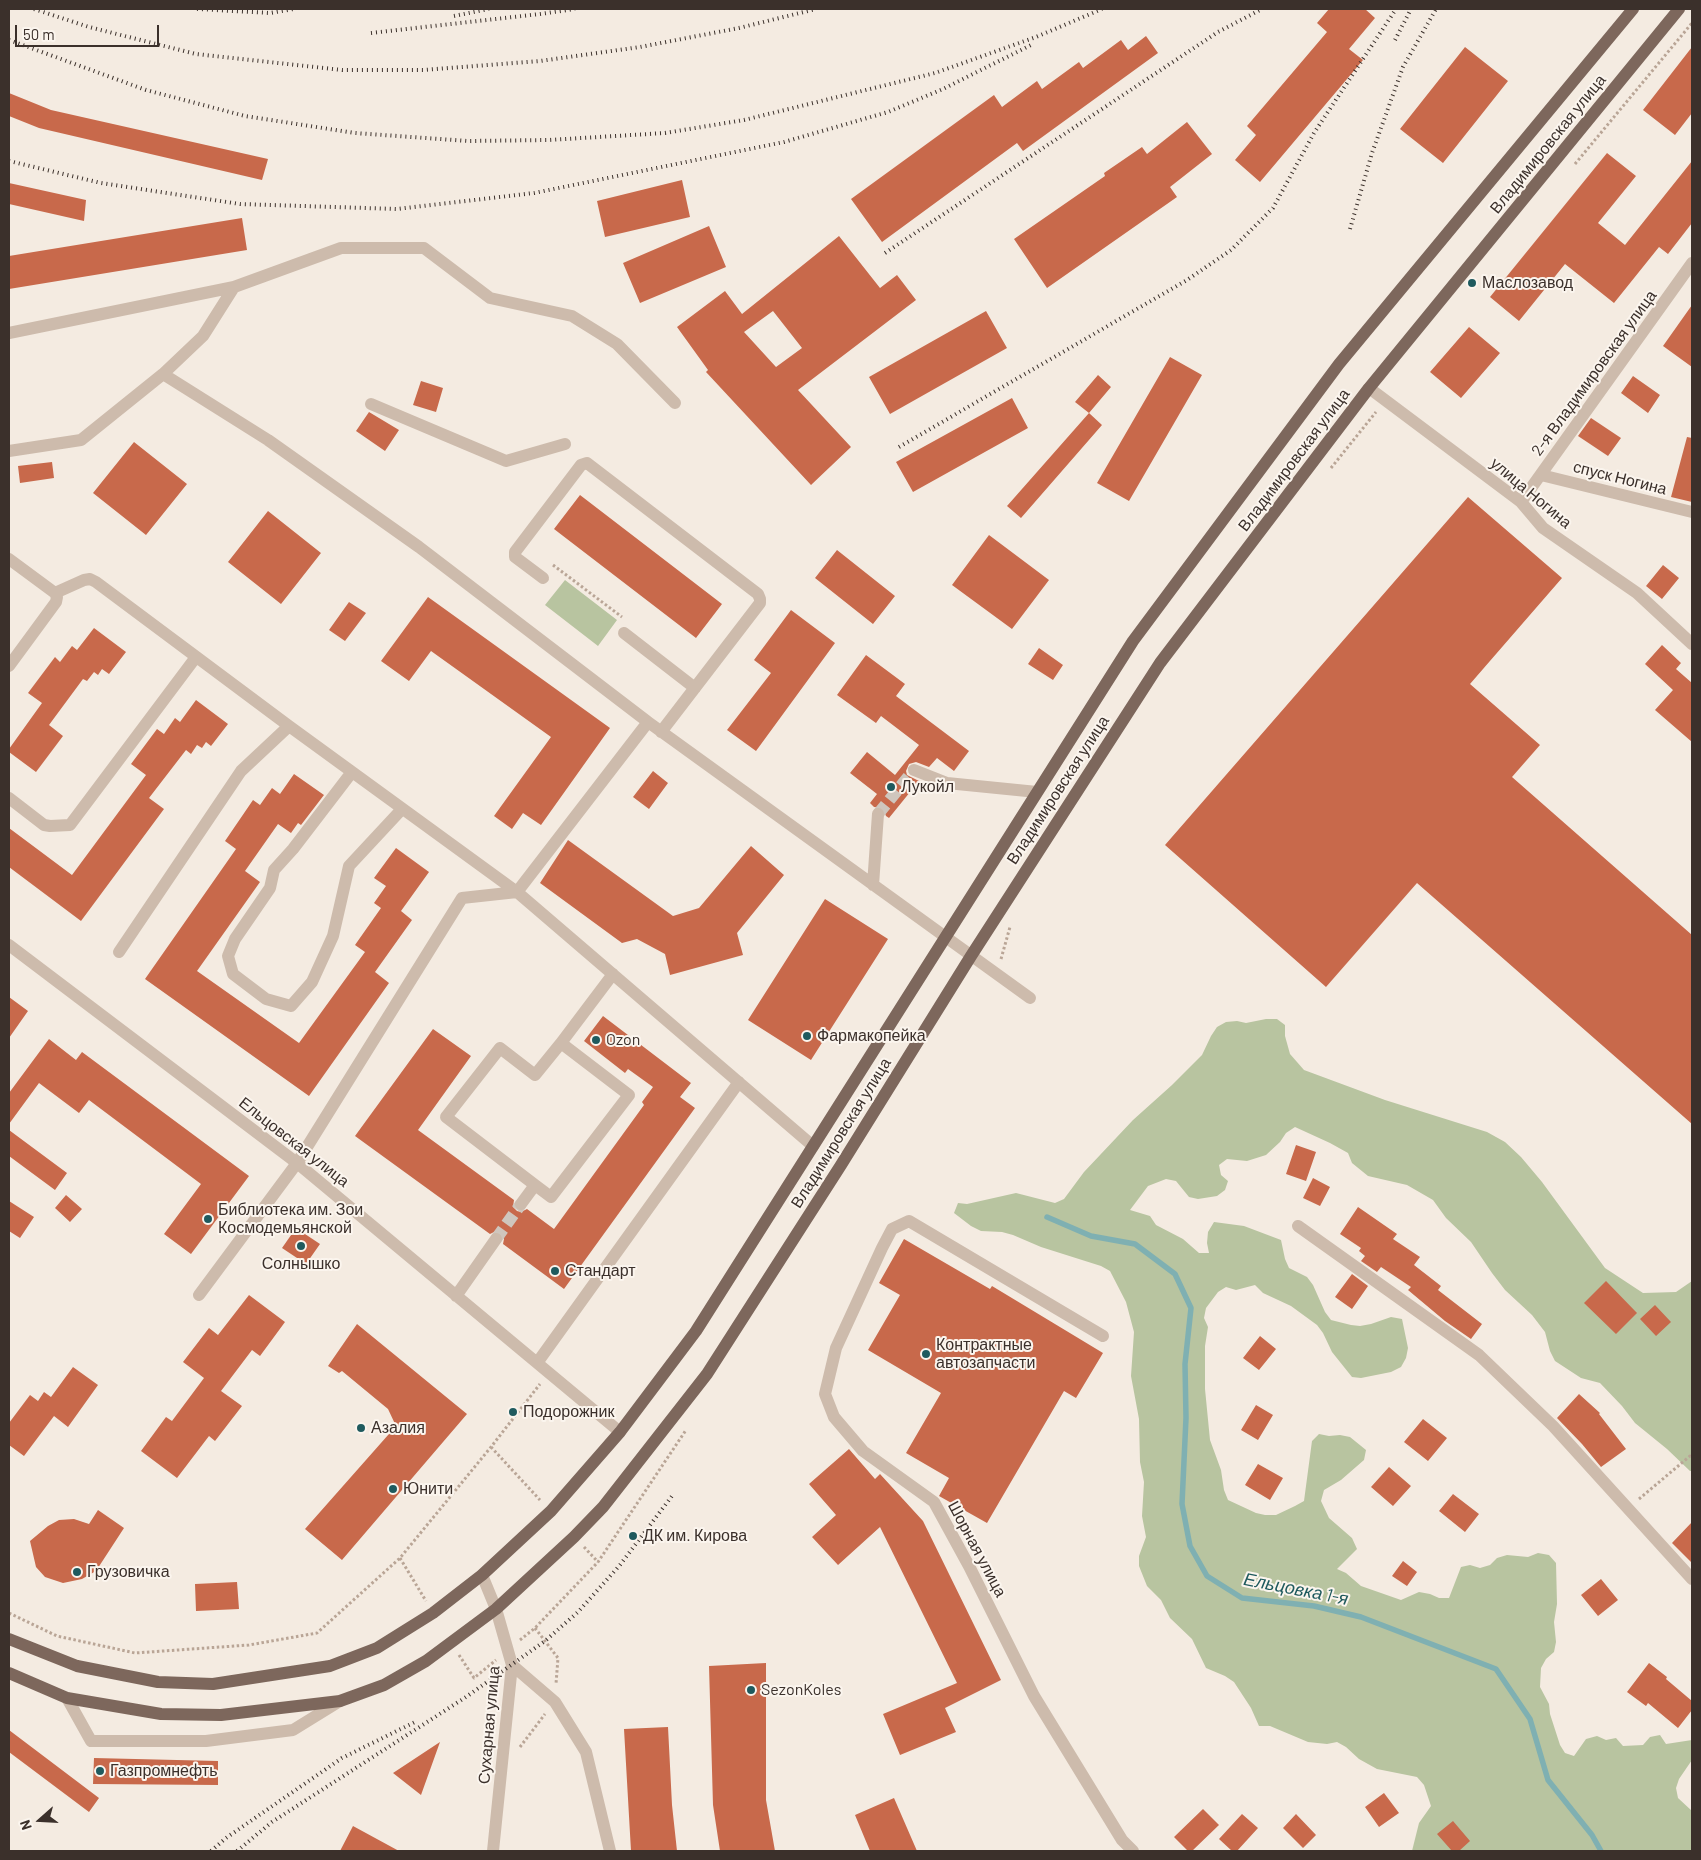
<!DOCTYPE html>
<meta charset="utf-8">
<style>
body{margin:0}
#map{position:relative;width:1701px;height:1860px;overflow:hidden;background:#f4ebe1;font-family:Barlow,sans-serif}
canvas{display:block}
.frame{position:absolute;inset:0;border:10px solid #3b302b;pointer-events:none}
.north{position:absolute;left:15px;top:1795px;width:50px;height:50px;-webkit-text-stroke:4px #fbf5ee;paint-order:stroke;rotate:251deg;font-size:14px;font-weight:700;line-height:20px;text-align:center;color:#3b302b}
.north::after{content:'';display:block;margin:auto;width:18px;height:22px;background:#3b302b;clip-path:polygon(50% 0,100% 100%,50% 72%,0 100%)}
.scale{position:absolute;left:15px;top:25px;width:144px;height:22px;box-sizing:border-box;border:2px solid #3b302b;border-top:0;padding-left:6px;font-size:15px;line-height:18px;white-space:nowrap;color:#3b302b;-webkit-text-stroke:4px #fbf5ee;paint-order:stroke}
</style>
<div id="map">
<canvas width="1701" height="1860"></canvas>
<div class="frame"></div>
<div class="north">N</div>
<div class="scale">50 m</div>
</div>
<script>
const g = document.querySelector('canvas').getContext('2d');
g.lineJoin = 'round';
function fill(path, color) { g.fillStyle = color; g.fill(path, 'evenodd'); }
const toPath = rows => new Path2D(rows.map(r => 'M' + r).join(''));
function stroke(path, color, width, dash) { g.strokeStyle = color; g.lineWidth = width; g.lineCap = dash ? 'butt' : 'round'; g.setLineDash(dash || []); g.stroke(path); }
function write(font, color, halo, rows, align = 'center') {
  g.font = font + ' Barlow,sans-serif'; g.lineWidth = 4; g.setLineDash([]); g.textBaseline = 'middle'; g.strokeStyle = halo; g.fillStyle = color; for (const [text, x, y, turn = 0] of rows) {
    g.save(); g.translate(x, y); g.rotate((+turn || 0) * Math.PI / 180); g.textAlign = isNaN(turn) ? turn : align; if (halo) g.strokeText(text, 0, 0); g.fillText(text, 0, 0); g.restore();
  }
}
fill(toPath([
 [565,580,617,620,598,646,545,605],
 [1266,1019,1277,1019,1285,1025,1285,1036,1290,1054,1304,1070,1385,1100,1487,1132,1505,1142,1521,1157,1542,1182,1605,1268,1643,1293,1676,1292,1692,1281,1692,1471,1690,1471,1667,1449,1635,1423,1622,1406,1600,1383,1581,1378,1555,1361,1550,1351,1545,1332,1532,1315,1505,1290,1492,1273,1471,1242,1446,1218,1433,1200,1407,1185,1368,1176,1352,1163,1348,1153,1330,1143,1295,1127,1286,1133,1280,1142,1266,1155,1247,1161,1227,1159,1219,1165,1221,1175,1228,1181,1225,1190,1217,1196,1198,1199,1189,1197,1176,1181,1166,1179,1148,1186,1130,1210,1150,1216,1156,1225,1183,1239,1199,1253,1209,1253,1207,1243,1208,1232,1214,1222,1244,1226,1281,1240,1285,1259,1289,1268,1307,1277,1313,1285,1325,1312,1331,1320,1351,1325,1360,1326,1371,1324,1391,1317,1402,1319,1408,1348,1406,1358,1401,1367,1391,1372,1361,1378,1352,1377,1332,1352,1323,1333,1317,1325,1291,1306,1263,1293,1255,1285,1236,1290,1226,1287,1218,1292,1206,1308,1204,1318,1208,1327,1205,1346,1205,1389,1210,1440,1221,1470,1224,1490,1228,1500,1256,1513,1265,1515,1276,1515,1295,1506,1304,1501,1312,1441,1319,1434,1329,1436,1340,1435,1350,1437,1366,1450,1364,1460,1341,1480,1324,1490,1321,1501,1329,1518,1352,1538,1357,1549,1337,1569,1346,1573,1361,1586,1401,1600,1419,1592,1430,1594,1439,1598,1449,1598,1461,1567,1470,1565,1480,1568,1490,1565,1497,1558,1507,1555,1528,1557,1538,1553,1549,1555,1556,1563,1557,1604,1554,1622,1556,1642,1554,1652,1546,1659,1541,1668,1540,1687,1549,1704,1550,1714,1560,1745,1565,1753,1574,1756,1586,1739,1597,1736,1606,1740,1616,1738,1623,1746,1643,1745,1650,1737,1660,1735,1666,1744,1692,1740,1692,1760,1679,1779,1676,1788,1678,1798,1692,1811,1692,1851,1412,1851,1419,1823,1431,1806,1424,1785,1417,1777,1377,1769,1359,1759,1346,1747,1337,1742,1327,1744,1308,1742,1270,1726,1259,1726,1251,1708,1234,1682,1225,1676,1206,1668,1192,1639,1170,1618,1161,1600,1147,1586,1139,1566,1139,1556,1146,1537,1142,1516,1144,1482,1140,1462,1139,1419,1131,1376,1134,1332,1126,1302,1110,1271,1101,1266,1041,1247,1013,1235,1002,1232,981,1231,971,1226,954,1213,958,1203,967,1204,1016,1193,1055,1203,1064,1199,1084,1172,1133,1120,1172,1085,1202,1055,1211,1036,1217,1027,1226,1022,1237,1021,1246,1023]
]), '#b8c4a0');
stroke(toPath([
 [1047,1217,1091,1236,1135,1244,1175,1274,1191,1308,1185,1364,1186,1418,1182,1504,1190,1546,1207,1576,1242,1598,1314,1606,1361,1617,1496,1669,1530,1719,1548,1780,1592,1835,1601,1851]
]), '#7fb0b2', 5.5);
fill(toPath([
 [1329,9,1365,9,1375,18,1349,49,1363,60,1260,182,1235,160,1256,135,1247,126,1327,32,1317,23],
 [1146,36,1158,53,1023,151,1017,143,882,242,851,199,994,95,1002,107,1037,81,1042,89,1079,62,1083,68,1121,40,1128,50],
 [1465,47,1508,81,1443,163,1400,129],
 [1692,47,1692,113,1675,135,1643,110],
 [9,93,51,110,268,159,262,180,39,128,9,116],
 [1187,122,1212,154,1170,187,1177,197,1047,288,1014,239,1105,176,1104,173,1142,147,1147,154],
 [1607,153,1636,176,1598,223,1625,245,1692,161,1692,223,1668,254,1659,247,1614,303,1565,264,1519,321,1490,297],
 [682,180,690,217,605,237,597,201],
 [9,183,86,200,84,221,9,204],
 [242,218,247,250,9,289,9,256],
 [709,226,726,267,640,303,623,263],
 [839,236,880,288,897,275,916,300,798,390,851,447,811,485,706,372,708,370,677,327,725,291,742,314],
 [773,311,802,348,776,367,744,332],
 [1692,305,1692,367,1663,346],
 [986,311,1007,348,890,414,869,377],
 [1469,327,1500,353,1461,398,1430,372],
 [1170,357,1202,375,1129,501,1097,483],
 [1098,375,1111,387,1089,413,1075,402],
 [1633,376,1660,395,1648,413,1621,393],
 [421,381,443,388,436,412,413,405],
 [1012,398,1028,428,913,492,896,462],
 [369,412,399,430,385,451,356,431],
 [1089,413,1102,425,1021,518,1007,506],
 [1591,418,1621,438,1608,456,1578,436],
 [1687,437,1692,438,1692,502,1671,497],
 [134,442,187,484,146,535,93,493],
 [52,462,54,478,20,483,18,466],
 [580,495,722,604,696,638,554,529],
 [1468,497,1562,578,1470,684,1540,745,1512,777,1692,935,1692,1124,1417,883,1326,987,1165,845],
 [268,511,321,553,281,604,228,562],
 [989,535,1049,580,1012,629,952,585],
 [837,550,895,596,873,624,815,578],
 [1663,565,1679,578,1662,599,1646,586],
 [428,597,610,728,541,825,523,813,512,829,494,816,551,737,431,651,409,681,381,661],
 [349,602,366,613,345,641,329,630],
 [791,610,835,643,756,751,727,730,771,673,754,660],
 [94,628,126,652,109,674,102,669,98,675,94,672,87,681,83,679,49,725,63,736,36,772,9,752,9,749,42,703,28,693,55,657,60,662,72,646,77,650],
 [1662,645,1681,663,1676,669,1692,683,1692,742,1655,710,1673,690,1645,664],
 [1039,648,1063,665,1053,680,1028,664],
 [866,655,905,684,896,696,969,751,954,771,937,758,929,767,916,762,909,764,906,771,907,775,919,781,889,818,886,816,883,808,874,807,870,803,877,794,850,773,867,752,895,775,919,745,881,716,876,723,837,695],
 [196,700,228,724,211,746,206,742,202,748,197,745,191,754,186,750,149,798,164,809,81,921,9,867,9,828,72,875,146,775,131,764,157,729,164,734,175,718,180,722],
 [653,771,668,783,649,809,633,797],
 [294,774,324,795,301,825,298,823,291,833,278,824,245,871,260,882,197,971,299,1043,365,952,355,945,381,908,374,903,386,886,374,878,396,848,429,872,401,911,412,920,375,972,389,983,309,1096,145,979,236,849,225,841,253,800,260,805,272,788,280,794],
 [568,840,673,916,699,908,751,846,784,875,737,933,743,955,670,975,665,954,637,939,622,943,540,883],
 [825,899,888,939,811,1060,748,1020],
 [9,997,28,1011,9,1038],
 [603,1016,691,1083,680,1097,695,1108,564,1289,503,1244,504,1239,501,1233,496,1231,490,1234,355,1136,433,1029,471,1056,418,1130,514,1200,513,1207,517,1211,521,1212,527,1209,554,1229,644,1105,642,1102,653,1087,628,1069,625,1073,584,1041],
 [49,1039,76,1060,82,1052,249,1176,191,1254,164,1234,201,1184,89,1100,79,1113,39,1083,9,1124,9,1093],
 [9,1130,67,1173,55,1190,9,1156],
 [1296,1145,1316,1152,1306,1181,1286,1174],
 [1313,1178,1330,1187,1320,1206,1303,1198],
 [66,1195,82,1209,70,1222,55,1208],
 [9,1201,34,1217,20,1238,9,1231],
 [1358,1207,1397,1234,1393,1239,1420,1257,1414,1265,1441,1286,1438,1290,1482,1324,1471,1339,1445,1321,1408,1290,1411,1287,1381,1267,1377,1272,1361,1261,1365,1256,1359,1251,1361,1248,1340,1234],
 [296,1228,320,1244,306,1264,282,1248],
 [904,1239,990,1289,992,1286,1103,1353,1076,1398,1064,1391,987,1523,939,1496,949,1478,906,1453,941,1393,868,1350,900,1295,879,1283],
 [1352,1274,1368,1286,1352,1309,1335,1297],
 [1606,1281,1637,1313,1616,1334,1584,1303],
 [249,1295,285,1322,260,1356,252,1350,221,1391,242,1406,215,1441,209,1436,177,1478,141,1451,166,1417,172,1421,204,1378,183,1362,209,1328,218,1335],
 [1655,1305,1671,1322,1656,1336,1640,1319],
 [357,1324,467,1414,342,1560,305,1529,396,1426,388,1409,342,1371,339,1373,328,1366],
 [1260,1336,1276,1349,1259,1370,1243,1358],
 [73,1367,98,1385,68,1427,54,1416,24,1456,9,1445,9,1423,30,1395,38,1401,44,1392,51,1397],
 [1579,1394,1600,1413,1599,1414,1626,1449,1601,1467,1582,1444,1557,1418],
 [1256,1405,1273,1415,1258,1440,1241,1430],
 [1423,1419,1447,1438,1428,1461,1404,1442],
 [849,1449,875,1479,880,1474,923,1521,1001,1680,945,1708,956,1732,900,1755,883,1714,957,1683,880,1527,838,1565,812,1537,836,1515,809,1484],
 [1258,1464,1283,1478,1270,1500,1245,1485],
 [1389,1467,1411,1486,1393,1506,1371,1487],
 [1453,1494,1479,1514,1465,1532,1439,1511],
 [98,1510,124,1528,96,1571,82,1579,63,1583,45,1577,36,1567,30,1541,48,1526,59,1520,74,1519,89,1524],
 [1692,1522,1692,1563,1672,1543],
 [1403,1561,1417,1572,1407,1586,1392,1576],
 [1601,1579,1618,1600,1598,1616,1581,1595],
 [237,1582,239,1609,196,1611,195,1584],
 [766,1663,766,1800,775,1851,720,1851,713,1805,709,1666],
 [1649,1663,1667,1677,1666,1679,1692,1701,1692,1710,1678,1728,1648,1703,1646,1706,1627,1692],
 [668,1727,672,1805,677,1851,631,1851,624,1729],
 [9,1730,99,1798,89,1812,9,1752],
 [440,1742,421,1795,393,1773],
 [94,1758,218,1761,218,1785,93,1784],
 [1384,1793,1399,1813,1379,1827,1365,1807],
 [894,1798,917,1851,870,1851,855,1815],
 [1203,1809,1219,1825,1192,1851,1188,1851,1174,1837],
 [1242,1814,1258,1828,1237,1851,1232,1851,1219,1839],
 [1296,1814,1316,1835,1303,1848,1283,1828],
 [1453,1821,1470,1841,1459,1851,1452,1851,1437,1834],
 [353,1826,399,1851,340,1851]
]), '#c8694b');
stroke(toPath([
 [878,814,914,770],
 [496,1239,521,1204]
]), '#cfc6bd', 12, [12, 6]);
stroke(toPath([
 [1575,164,1692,23],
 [1331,468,1376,412],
 [553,565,622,617],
 [1001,959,1010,927],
 [491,1447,540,1500],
 [1639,1499,1690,1456,1692,1457],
 [584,1547,598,1562],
 [400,1558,426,1601],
 [9,1613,57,1636,135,1653,249,1645,317,1633,400,1558,491,1447,540,1384],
 [535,1628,558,1658,556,1684],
 [520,1640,535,1628,598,1562,686,1430],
 [459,1655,474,1678,496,1660],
 [520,1747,545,1714]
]), '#b9a596', 3, [2.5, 2.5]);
stroke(toPath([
 [234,287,341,248,424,248,490,298,572,316,617,344,675,403],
 [9,333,234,287,203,336,163,374,81,440,9,451],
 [163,374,268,440,419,547,648,722],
 [1369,388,1521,502,1543,528,1637,593,1692,644],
 [371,404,506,461,565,444],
 [1541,475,1692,512],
 [1521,502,1692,263],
 [9,559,55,593,57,597,56,602,9,666],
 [543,578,515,557,515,552,581,465,587,463,758,594,760,599,760,603,661,732],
 [55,593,84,580,90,579,96,582,289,726,517,892,813,1146],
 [624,633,695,688],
 [914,770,947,783,1037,792],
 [352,772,293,849,274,870,270,888,235,939,228,956,233,974,266,999,291,1006,312,982,333,936,349,866,402,809],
 [9,798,44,825,50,826,70,825,196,657],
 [873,885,878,814],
 [9,945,297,1163,620,1432],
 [119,952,241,771,289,726],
 [535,1185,446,1117,500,1048,535,1075,561,1043],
 [521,1204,535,1185,551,1197,629,1095,561,1043,613,974],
 [1298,1226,1479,1355,1553,1426,1692,1579],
 [199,1295,297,1163,462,898,517,892,648,722,1030,998],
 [456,1296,496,1239],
 [1103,1336,909,1221,892,1229,882,1248,836,1348,825,1394,834,1417,863,1451,934,1502,969,1566,1034,1696,1122,1840,1133,1851],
 [537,1363,739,1082],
 [482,1575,496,1609,512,1665,493,1851],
 [512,1665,555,1702,586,1752,610,1851],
 [67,1698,91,1741,206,1741,293,1730,340,1701]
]), '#cdbbac', 12);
stroke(toPath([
 [9,1639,77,1666,158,1682,213,1684,330,1666,377,1648,433,1613,482,1575,551,1511,620,1432,696,1331,1133,641,1339,364,1633,9],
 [9,1673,67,1698,161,1714,221,1715,340,1701,384,1685,426,1661,496,1609,574,1537,603,1507,707,1374,841,1165,971,956,1160,663,1369,388,1679,9]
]), '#7d675c', 12);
stroke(toPath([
 [34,9,89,27,196,54,342,70,423,70,540,61,640,47,739,28,816,9],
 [197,9,270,13,294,9],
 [454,16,489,9],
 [371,33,540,14,575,9],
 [9,40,146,90,245,116,355,133,468,141,549,140,665,133,744,120,935,73,1036,37,1102,9],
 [1395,40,1411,9],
 [9,161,101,183,240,204,397,209,534,193,784,142,888,112,943,89,1033,44],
 [1350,229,1372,153,1403,67,1436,9],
 [885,253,1218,32,1262,9],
 [899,447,1187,280,1231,250,1273,208,1314,133,1396,9],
 [211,1851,226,1838,342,1758,417,1721],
 [237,1851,272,1822,466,1697,545,1641,578,1612,620,1565,672,1496]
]), '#3b302b', 4, [1, 4]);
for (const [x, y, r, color] of [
 [1472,283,5,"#1f5a5e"],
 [891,787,5,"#1f5a5e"],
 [807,1036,5,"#1f5a5e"],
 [596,1040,5,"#1f5a5e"],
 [208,1219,5,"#1f5a5e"],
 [301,1246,5,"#1f5a5e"],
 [555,1271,5,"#1f5a5e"],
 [926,1354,5,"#1f5a5e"],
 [513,1412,5,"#1f5a5e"],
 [361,1428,5,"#1f5a5e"],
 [393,1489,5,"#1f5a5e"],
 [633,1536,5,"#1f5a5e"],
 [77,1572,5,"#1f5a5e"],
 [751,1690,5,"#1f5a5e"],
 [100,1771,5,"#1f5a5e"]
]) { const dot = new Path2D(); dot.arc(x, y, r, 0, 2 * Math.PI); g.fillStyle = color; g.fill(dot); stroke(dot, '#fbf5ee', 2); }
write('16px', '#3b302b', '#fbf5ee', [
 ["Владимировская улица",1548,144,-51],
 ["2-я Владимировская улица",1594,373,-54],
 ["Владимировская улица",1294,460,-53],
 ["спуск Ногина",1620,478,14],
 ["улица Ногина",1531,493,40],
 ["Владимировская улица",1058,790,-57],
 ["Владимировская улица",841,1133,-58],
 ["Ельцовская улица",294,1142,38],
 ["Шорная улица",977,1549,62],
 ["Сухарная улица",489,1725,-85]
]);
write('16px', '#3b302b', '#fbf5ee', [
 ["Маслозавод",1482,283],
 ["Лукойл",901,787],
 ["Фармакопейка",817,1036],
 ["Ozon",606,1040],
 ["Библиотека им. Зои",218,1210],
 ["Космодемьянской",218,1228],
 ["Солнышко",301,1264,"center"],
 ["Стандарт",565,1271],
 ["Контрактные",936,1345],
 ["автозапчасти",936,1363],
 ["Подорожник",523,1412],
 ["Азалия",371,1428],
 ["Юнити",403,1489],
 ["ДК им. Кирова",643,1536],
 ["Грузовичка",87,1572],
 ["SezonKoles",761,1690],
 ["Газпромнефть",110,1771]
], 'left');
write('italic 18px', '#1f5a5e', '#fbf5ee', [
 ["Ельцовка 1-я",1296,1589,11]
]);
</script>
